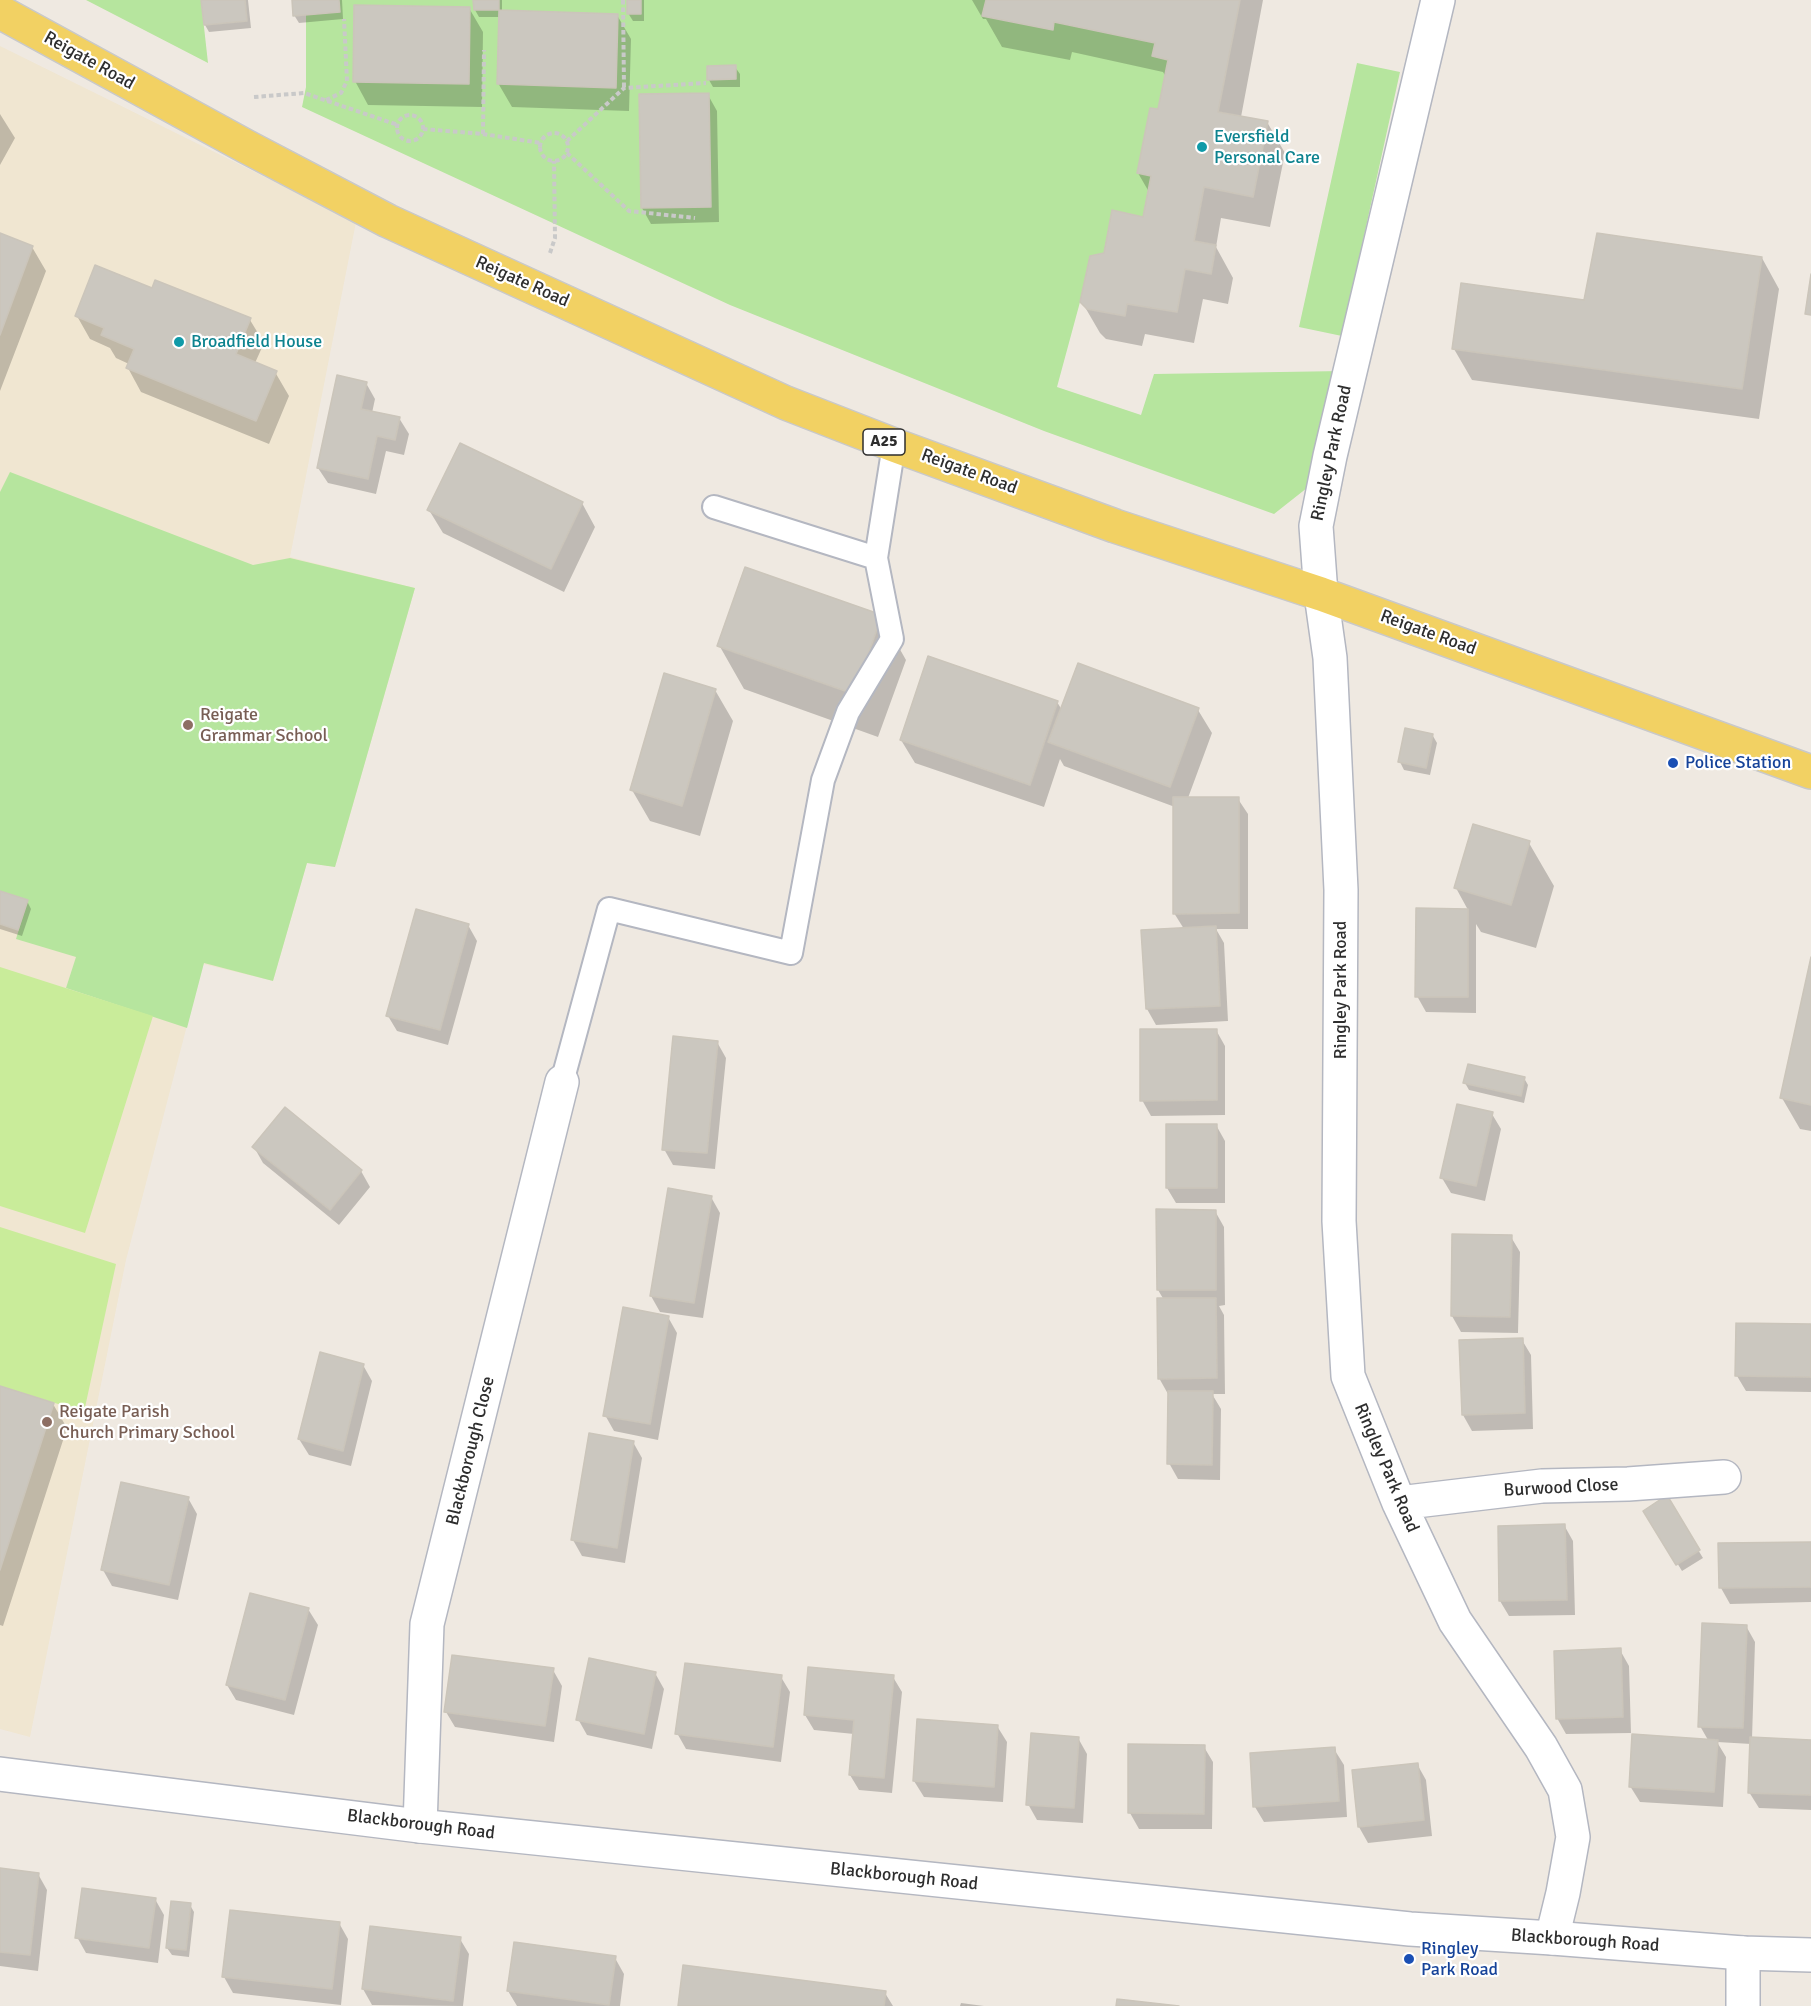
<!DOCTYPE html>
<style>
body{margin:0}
canvas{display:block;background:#efe9e1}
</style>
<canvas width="1811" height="2006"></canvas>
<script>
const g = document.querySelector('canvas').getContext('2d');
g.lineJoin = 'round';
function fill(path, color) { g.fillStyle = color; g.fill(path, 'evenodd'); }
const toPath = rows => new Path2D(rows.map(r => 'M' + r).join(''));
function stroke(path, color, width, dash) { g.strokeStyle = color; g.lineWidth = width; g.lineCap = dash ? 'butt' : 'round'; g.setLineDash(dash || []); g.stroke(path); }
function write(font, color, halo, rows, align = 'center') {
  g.font = font + ' Signika,sans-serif'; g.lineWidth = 4.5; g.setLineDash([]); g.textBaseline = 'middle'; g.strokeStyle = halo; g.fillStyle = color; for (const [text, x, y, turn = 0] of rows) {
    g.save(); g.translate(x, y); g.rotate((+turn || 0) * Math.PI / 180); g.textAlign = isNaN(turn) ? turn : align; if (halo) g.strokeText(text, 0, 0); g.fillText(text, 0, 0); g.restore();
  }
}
fill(toPath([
 [0,46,356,222,290,557,415,588,335,867,307,863,273,981,203,964,126,1260,30,1737,0,1729]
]), '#f0e6d1');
fill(toPath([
 [86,0,201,0,208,63],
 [339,0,473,0,474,10,499,10,499,0,627,0,627,13,641,14,641,0,986,0,983,16,1052,30,1054,22,1155,43,1152,56,1168,60,1158,109,1150,108,1137,173,1151,176,1143,217,1112,210,1104,253,1090,256,1080,302,1057,387,1141,415,1154,374,1343,371,1312,484,1274,514,1044,431,730,305,302,107,306,87,306,15,340,12],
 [355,5,470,7,469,83],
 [499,10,618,14,616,88,497,83],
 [736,65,736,79,708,80,708,66],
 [709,93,711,207,641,208,639,94],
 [1357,63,1400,72,1342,336,1299,327],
 [10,472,253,565,290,558,415,588,335,867,307,863,273,981,204,963,187,1028,66,988,76,957,16,939,28,900,0,891,0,492]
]), '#b6e59e');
fill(toPath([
 [0,967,153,1016,85,1233,0,1206],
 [0,1227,116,1264,84,1412,0,1386]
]), '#c9ec9a');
fill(toPath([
 [202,0,248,0,251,28,209,32,205,25],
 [293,0,342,0,343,19,299,23,294,15],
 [475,0,502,0,502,12,617,15,631,39,629,111,512,107,498,83,500,17,479,17,475,10],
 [628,0,644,0,644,21,633,21,628,13],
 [972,0,1263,0,1241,117,1267,122,1285,153,1270,227,1221,218,1216,247,1233,278,1228,304,1203,299,1194,343,1145,334,1142,346,1106,339,1100,333,1082,302,1105,254,1144,219,1149,192,1138,173,1159,110,1166,77,1163,72,1072,52,1070,60,1002,47,986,19,983,19],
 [469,8,483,32,482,107,368,105,355,81],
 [735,67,740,74,740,87,713,87,709,80],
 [708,95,717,111,719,222,651,224,642,208],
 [0,114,15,138,0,165],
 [0,235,32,247,46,271,0,391],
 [1762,258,1779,289,1759,419,1472,380,1454,349,1585,301],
 [153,290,250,320,264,343,255,363,275,372,289,396,269,444,141,392,128,368,129,364,116,358,110,348,90,339,77,316],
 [366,383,375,399,372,413,399,418,409,434,404,455,386,451,376,494,328,483,318,468],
 [582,503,595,527,564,592,443,533,429,510],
 [881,616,906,660,878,737,744,689,719,645],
 [715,690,733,721,700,836,650,821,632,790],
 [1057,702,1062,710,1198,710,1212,733,1188,798,1238,799,1248,814,1248,929,1216,929,1224,943,1228,1021,1156,1025,1147,1009,1184,929,1174,913,1175,807,1064,766,1060,759,1044,807,915,763,901,740],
 [1433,736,1437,743,1430,775,1404,770,1400,762],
 [1529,843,1554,886,1536,948,1481,932,1476,924,1476,1013,1426,1012,1417,996,1417,910,1468,910,1456,888],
 [0,893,27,901,31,909,22,936,0,929],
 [468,925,477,941,448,1045,397,1031,388,1016],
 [1811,964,1811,1131,1800,1129,1782,1098],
 [1216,1030,1225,1046,1225,1115,1151,1116,1142,1100],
 [717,1042,726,1058,715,1169,673,1165,664,1149],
 [1524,1078,1528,1085,1524,1103,1469,1090,1465,1083],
 [285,1109,361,1171,370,1187,339,1225,263,1163,254,1147],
 [1492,1114,1501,1129,1485,1201,1451,1193,1442,1178],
 [1216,1125,1225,1141,1225,1203,1176,1203,1167,1188],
 [711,1197,720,1213,703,1318,660,1312,651,1296],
 [1158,1211,1215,1211,1224,1227,1225,1305,1219,1306,1224,1315,1225,1394,1212,1394,1221,1409,1220,1480,1178,1479,1169,1463,1168,1394,1159,1378,1164,1300,1158,1290],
 [1511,1237,1520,1252,1518,1333,1461,1332,1452,1316],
 [668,1317,677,1333,658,1440,614,1431,605,1415],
 [1811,1326,1811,1392,1746,1391,1737,1376],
 [1522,1340,1531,1355,1533,1429,1472,1431,1463,1415],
 [363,1365,372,1381,351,1466,309,1455,299,1439],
 [0,1387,53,1404,67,1428,3,1626,0,1625],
 [633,1442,642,1458,625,1563,582,1556,573,1540],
 [1666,1497,1703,1558,1682,1571,1645,1511],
 [188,1498,197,1514,178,1600,112,1586,103,1570],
 [1564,1525,1573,1541,1575,1615,1509,1616,1500,1601],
 [1811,1543,1811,1602,1730,1604,1721,1588,1720,1545],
 [308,1609,318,1625,294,1715,236,1700,227,1685],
 [1746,1626,1755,1642,1752,1739,1811,1742,1811,1810,1759,1808,1749,1792,1751,1744,1717,1742,1726,1757,1723,1807,1640,1802,1630,1786,1708,1740,1700,1726],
 [1620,1650,1629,1666,1631,1733,1566,1734,1557,1718],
 [553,1670,562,1686,554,1742,455,1727,446,1712],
 [655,1673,664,1689,652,1749,587,1735,578,1719],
 [781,1677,790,1692,781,1762,686,1749,677,1733],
 [893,1677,902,1692,892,1793,859,1790,850,1775,854,1734,814,1730,805,1715],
 [997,1726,1007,1742,1003,1802,924,1797,914,1781],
 [1078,1738,1087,1754,1083,1823,1037,1820,1028,1804],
 [1130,1746,1204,1747,1213,1762,1212,1829,1139,1829,1130,1813],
 [1334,1749,1344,1765,1347,1817,1264,1822,1255,1807],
 [1417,1764,1426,1780,1432,1836,1368,1843,1359,1827,1353,1771],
 [0,1870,38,1874,47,1890,38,1971,0,1966],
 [155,1899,164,1915,158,1963,86,1953,77,1937],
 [190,1905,194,1912,189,1957,172,1955,167,1948],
 [339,1923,348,1939,341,2005,233,1993,224,1977],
 [460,1939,469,1954,463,2006,372,2005,363,1989],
 [615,1958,624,1974,620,2006,517,2006,508,1991],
 [885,1993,893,2006,679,2006],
 [961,2003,984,2006,960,2006]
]), '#0003');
const building = toPath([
 [201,0,245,0,247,21,204,25,201,0],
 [292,0,339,0,340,12,293,16,292,0],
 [473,0,499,0,499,10,474,10,473,0],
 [627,0,641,0,641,14,627,14,627,0],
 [986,0,1240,0,1218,112,1268,121,1253,197,1204,187,1194,241,1216,245,1211,274,1185,269,1177,312,1127,304,1125,316,1087,309,1080,302,1090,256,1104,253,1112,210,1143,217,1151,176,1137,173,1150,108,1158,109,1168,60,1152,56,1155,43,1054,22,1053,30,982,16,986,0],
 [354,5,470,7,469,84,353,82,354,5],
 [499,10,618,14,616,88,497,84,499,10],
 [736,65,736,79,707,80,707,66,736,65],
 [709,93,711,207,641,208,639,94,709,93],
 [0,233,33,246,0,335,0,233],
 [1597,233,1762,257,1742,389,1452,349,1461,283,1584,300,1597,233],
 [95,265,152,288,155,280,251,318,236,354,277,371,256,421,126,368,134,349,101,335,104,328,75,316,95,265],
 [1811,274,1811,315,1805,314,1811,274],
 [337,375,367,382,361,409,400,417,395,440,377,436,368,479,317,468,337,375],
 [460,443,583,502,551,569,427,510,460,443],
 [745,567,882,615,854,694,717,646,745,567],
 [928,656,1058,701,1030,785,900,740,928,656],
 [1078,663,1199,708,1170,787,1048,742,1078,663],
 [664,673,716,689,682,806,630,790,664,673],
 [1405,728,1433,734,1426,768,1398,762,1405,728],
 [1173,797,1239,797,1239,913,1173,914,1173,797],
 [1473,824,1530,841,1511,905,1454,888,1473,824],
 [0,891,28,900,18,930,0,924,0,891],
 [1416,908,1468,909,1468,997,1415,997,1416,908],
 [416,909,469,924,440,1030,386,1016,416,909],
 [1216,926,1220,1006,1146,1009,1141,930,1216,926],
 [1811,957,1811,1105,1780,1098,1811,957],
 [1140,1029,1217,1029,1217,1100,1140,1101,1140,1029],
 [673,1036,718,1041,707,1153,662,1150,673,1036],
 [1468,1064,1525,1077,1521,1096,1463,1083,1468,1064],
 [1457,1104,1493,1112,1476,1186,1440,1178,1457,1104],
 [285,1107,362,1170,330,1210,252,1147,285,1107],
 [1166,1124,1217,1124,1217,1188,1166,1188,1166,1124],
 [668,1188,712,1196,694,1303,650,1296,668,1188],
 [1156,1209,1216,1210,1216,1290,1157,1290,1156,1209],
 [1452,1234,1512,1235,1510,1317,1451,1316,1452,1234],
 [1157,1298,1216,1298,1217,1378,1158,1379,1157,1298],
 [623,1307,669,1316,650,1424,603,1416,623,1307],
 [1736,1323,1811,1324,1811,1377,1735,1376,1736,1323],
 [1523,1338,1525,1413,1462,1415,1459,1340,1523,1338],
 [320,1352,364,1364,343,1451,298,1439,320,1352],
 [0,1386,54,1403,0,1570,0,1386],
 [1168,1391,1213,1391,1212,1465,1167,1464,1168,1391],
 [589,1433,634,1441,617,1548,571,1540,589,1433],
 [121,1482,189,1497,169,1585,101,1570,121,1482],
 [1667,1495,1700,1550,1676,1565,1643,1511,1667,1495],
 [1565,1524,1567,1600,1499,1601,1498,1526,1565,1524],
 [1811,1542,1811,1587,1719,1588,1718,1543,1811,1542],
 [250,1593,309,1608,285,1700,226,1685,250,1593],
 [1702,1623,1747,1625,1743,1728,1698,1727,1702,1623],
 [1621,1648,1623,1717,1556,1719,1554,1651,1621,1648],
 [452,1655,554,1668,545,1726,444,1712,452,1655],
 [589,1658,656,1672,644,1734,576,1720,589,1658],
 [685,1663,782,1675,773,1747,675,1734,685,1663],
 [808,1667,894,1675,884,1778,849,1775,854,1720,804,1715,808,1667],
 [917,1719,998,1725,994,1787,913,1781,917,1719],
 [1031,1733,1079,1737,1074,1808,1026,1805,1031,1733],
 [1632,1734,1718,1740,1714,1792,1629,1787,1632,1734],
 [1750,1737,1811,1740,1811,1795,1748,1793,1750,1737],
 [1128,1744,1205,1745,1204,1814,1128,1813,1128,1744],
 [1335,1747,1339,1801,1253,1807,1250,1753,1335,1747],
 [1418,1763,1424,1820,1358,1827,1352,1770,1418,1763],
 [0,1868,39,1873,30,1955,0,1952,0,1868],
 [82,1888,156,1898,149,1948,75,1938,82,1888],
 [171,1901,191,1903,186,1950,166,1948,171,1901],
 [230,1910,340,1922,332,1989,222,1977,230,1910],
 [370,1926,461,1937,453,2001,362,1989,370,1926],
 [514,1942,616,1956,609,2005,507,1991,514,1942],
 [683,1965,886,1991,884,2006,678,2006,683,1965],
 [1117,1999,1179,2006,1116,2006,1117,1999]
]);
fill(building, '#cbc7bf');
stroke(building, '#cbc5ba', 1.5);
const service = toPath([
 [714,507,876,558,894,445],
 [562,1082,609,909,791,953,823,780,848,712,892,639,876,558]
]);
const minor = toPath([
 [1438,0,1330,456,1316,526,1321,594,1330,658,1341,890,1339,1221,1348,1376,1399,1503,1455,1621,1541,1747,1565,1790,1573,1837,1563,1893,1552,1938],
 [1399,1503,1542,1486,1628,1484,1724,1477],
 [420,1826,427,1624,562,1082],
 [1743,2006,1743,1953]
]);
const secondary = toPath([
 [0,1774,420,1826,1410,1929,1552,1938,1743,1953,1811,1955]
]);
const primary = toPath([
 [0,12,247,147,388,221,786,403,894,445,1115,526,1321,594,1811,772]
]);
stroke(service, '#b4b7c1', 26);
stroke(minor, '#b4b7c1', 36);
stroke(secondary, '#b4b7c1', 36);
stroke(primary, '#c9c9c9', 36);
stroke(toPath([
 [623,0,624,88],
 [254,97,304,93,398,125],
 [326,100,341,93,347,81,344,19],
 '397 128a13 13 0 1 1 26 0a13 13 0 1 1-26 0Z',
 [423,129,483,134,541,143],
 '540 147a14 14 0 1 1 28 0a14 14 0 1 1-28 0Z',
 [483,134,484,50],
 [567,141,624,88,706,83],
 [567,153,629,211,695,218],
 [550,253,555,238,554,161]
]), '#c9c9c9', 4, [4.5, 3]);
stroke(service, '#fff', 22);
stroke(minor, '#fff', 33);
stroke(secondary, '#fff', 33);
stroke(primary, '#f2d163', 33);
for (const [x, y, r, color] of [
 [1202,147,6,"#0f9aa8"],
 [179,342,6,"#0f9aa8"],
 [188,725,6,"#8d6e63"],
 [1673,763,6,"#1a4fb4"],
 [47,1422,6,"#8d6e63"],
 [1409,1959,6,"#1a4fb4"]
]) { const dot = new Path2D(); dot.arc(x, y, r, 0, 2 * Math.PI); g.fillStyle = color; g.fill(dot); stroke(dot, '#fff', 2); }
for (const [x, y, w] of [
 [884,442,42]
]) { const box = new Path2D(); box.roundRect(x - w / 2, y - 13, w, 26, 4.5); g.fillStyle = '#fff'; g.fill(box); stroke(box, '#2e2e2e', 1.5); }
write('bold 16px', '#2e2e2e', null, [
 ["A25",884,442]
]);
write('18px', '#2e2e2e', '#fff', [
 ["Reigate Road",89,61,29],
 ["Reigate Road",522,282,24],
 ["Ringley Park Road",1332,453,-78],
 ["Reigate Road",969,472,20],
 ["Reigate Road",1428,633,20],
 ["Ringley Park Road",1341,990,-90],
 ["Blackborough Close",471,1451,-76],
 ["Ringley Park Road",1386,1468,67],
 ["Burwood Close",1561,1488,-3],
 ["Blackborough Road",421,1825,7],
 ["Blackborough Road",904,1877,6],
 ["Blackborough Road",1585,1941,4]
]);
write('18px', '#0d838f', '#fff', [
 ["Eversfield",1214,137],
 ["Personal Care",1214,158],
 ["Broadfield House",191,342]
], 'left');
write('18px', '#785e54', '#fff', [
 ["Reigate",200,715],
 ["Grammar School",200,736],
 ["Reigate Parish",59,1412],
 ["Church Primary School",59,1433]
], 'left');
write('18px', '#164399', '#fff', [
 ["Police Station",1685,763],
 ["Ringley",1421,1949],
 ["Park Road",1421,1970]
], 'left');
</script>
